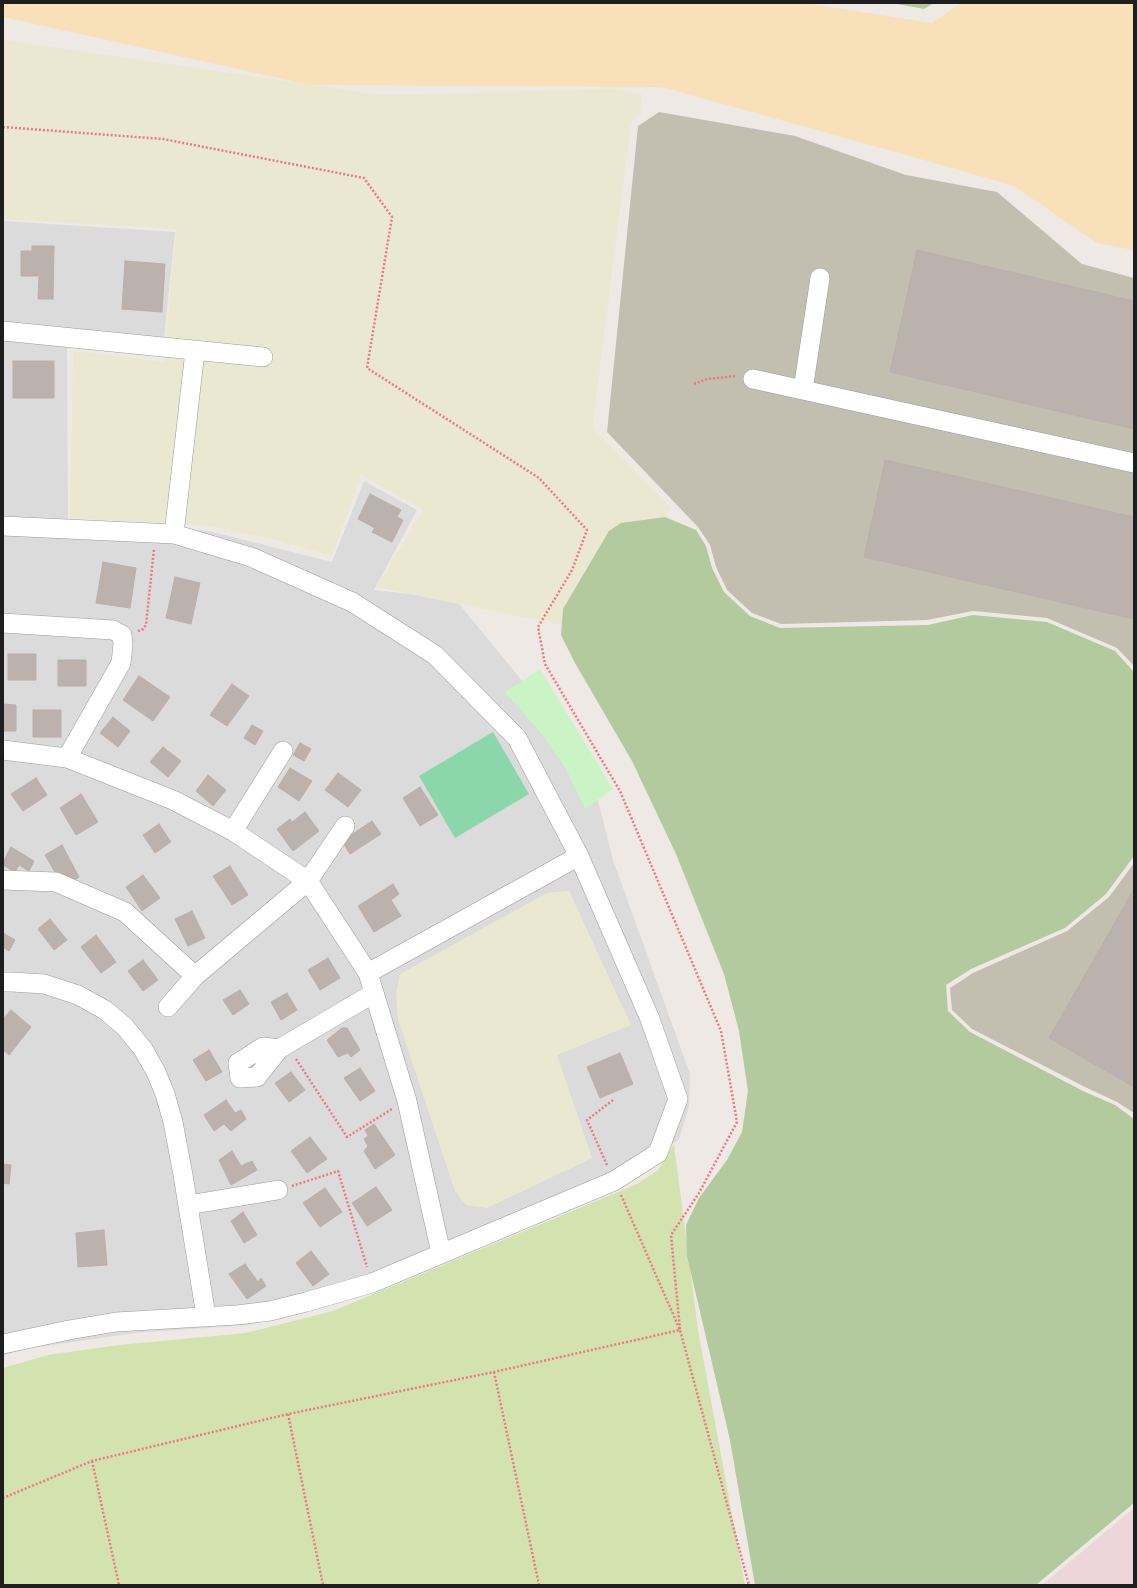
<!DOCTYPE html>
<style>
body{margin:0}
#map{position:relative;width:1137px;height:1588px;overflow:hidden;background:#eee9e5;font-family:Cabin,sans-serif}
canvas{display:block}
.frame{position:absolute;inset:0;border:4px solid #1e1e1e;pointer-events:none}
</style>
<div id="map">
<canvas width="1137" height="1588"></canvas>
<div class="frame"></div>
</div>
<script>
const g = document.querySelector('canvas').getContext('2d');
g.lineJoin = 'round';
function fill(path, color) { g.fillStyle = color; g.fill(path, 'evenodd'); }
const toPath = rows => new Path2D(rows.map(r => 'M' + r).join(''));
function stroke(path, color, width, dash) { g.strokeStyle = color; g.lineWidth = width; g.lineCap = dash ? 'butt' : 'round'; g.setLineDash(dash || []); g.stroke(path); }
fill(toPath([
 [3,221,175,232,162,357,67,346,68,521,209,531,332,562,364,481,417,510,374,590,455,599,588,761,613,860,690,1074,689,1107,679,1139,637,1177,326,1307,249,1325,136,1333,25,1349,3,1356]
]), '#dcdbdb');
fill(toPath([
 [1134,1508,1134,1585,1042,1585]
]), '#edd6d9');
fill(toPath([
 [659,112,795,136,906,175,997,192,1082,264,1134,278,1134,666,1117,648,1047,618,973,611,927,620,781,624,752,613,727,590,716,567,710,545,698,527,607,432,638,126],
 [1134,863,1134,1113,1117,1102,1085,1087,972,1029,952,1010,950,988,973,973,1067,931,1109,897]
]), '#c2bfb1');
fill(toPath([
 [3,40,381,95,612,89,642,94,640,115,631,122,594,414,594,429,671,507,658,527,577,628,376,587,423,510,361,475,332,556,272,539,209,526,70,518,73,351,164,362,176,229,3,219],
 [569,891,631,1025,557,1055,592,1158,487,1208,466,1205,455,1191,398,1019,396,995,400,974,547,893]
]), '#ebe8d2');
fill(toPath([
 [674,1144,698,1330,745,1585,3,1585,3,1368,48,1355,119,1345,246,1333,333,1311,637,1184,658,1170]
]), '#d3e3b0');
fill(toPath([
 [892,3,934,3,924,9],
 [665,517,696,530,706,546,712,568,724,592,750,616,780,628,928,625,973,615,1047,622,1115,651,1134,672,1134,856,1106,894,1065,928,971,969,946,985,948,1011,970,1032,1083,1091,1115,1105,1134,1119,1134,1503,1036,1585,755,1585,730,1440,687,1256,686,1225,699,1198,727,1160,742,1132,748,1091,739,1031,724,974,676,854,632,761,575,663,561,635,563,609,609,531,621,523]
]), '#b3c99e');
fill(toPath([
 [3,3,804,3,932,23,961,3,1134,3,1134,250,1097,243,1014,186,924,160,662,87,310,85,3,17]
]), '#f8e0b9');
fill(toPath([
 [540,669,613,789,585,809,565,767,540,732,505,692]
]), '#cbf4c6');
fill(toPath([
 [493,732,529,794,455,838,419,776]
]), '#8bd6ab');
const building = toPath([
 [32,246,54,246,53,299,38,299,39,276,21,276,21,251,32,251,32,246],
 [917,250,1134,301,1134,429,890,372,917,250],
 [125,261,165,264,162,312,122,309,125,261],
 [13,361,54,361,54,398,13,398,13,361],
 [885,460,1134,517,1134,619,864,557,885,460],
 [370,494,401,510,397,517,403,520,392,542,372,532,375,528,358,519,370,494],
 [103,562,136,568,130,608,96,603,103,562],
 [175,577,200,583,191,624,166,618,175,577],
 [8,654,36,654,36,680,8,680,8,654],
 [58,660,86,660,86,686,58,686,58,660],
 [139,676,170,697,153,721,123,700,139,676],
 [232,684,249,696,227,726,210,715,232,684],
 [3,704,16,705,16,731,3,731,3,704],
 [33,710,61,710,61,737,33,737,33,710],
 [113,717,130,731,118,747,100,733,113,717],
 [252,725,263,731,255,745,244,738,252,725],
 [300,743,311,749,304,761,293,755,300,743],
 [163,747,181,761,168,777,150,762,163,747],
 [290,768,312,781,299,801,278,787,290,768],
 [338,773,361,790,348,807,325,790,338,773],
 [208,775,226,790,213,806,196,791,208,775],
 [36,778,47,795,23,811,11,794,36,778],
 [420,787,438,815,420,826,403,798,420,787],
 [81,794,98,822,76,835,60,808,81,794],
 [305,812,319,831,293,851,277,829,290,819,292,822,305,812],
 [372,821,381,834,350,854,342,841,372,821],
 [159,824,171,842,155,853,143,835,159,824],
 [62,845,79,877,70,883,64,874,58,877,45,855,62,845],
 [11,847,34,861,29,871,19,865,15,872,3,865,3,862,11,847],
 [230,866,248,895,232,905,213,876,230,866],
 [143,875,160,898,142,911,126,887,143,875],
 [393,884,399,894,391,900,401,916,374,932,358,906,393,884],
 [1134,889,1134,1087,1049,1038,1134,889],
 [192,911,205,938,188,946,175,919,192,911],
 [50,919,67,940,54,950,38,929,50,919],
 [3,933,15,940,9,951,3,947,3,933],
 [96,935,116,962,101,973,81,947,96,935],
 [328,958,340,978,320,990,308,970,328,958],
 [143,960,158,980,143,991,128,971,143,960],
 [240,990,249,1004,233,1015,223,1000,240,990],
 [287,993,297,1010,281,1020,271,1002,287,993],
 [11,1010,31,1027,9,1055,3,1050,3,1019,11,1010],
 [342,1028,347,1028,360,1050,351,1057,348,1053,338,1057,327,1040,342,1028],
 [209,1050,222,1072,206,1081,193,1060,209,1050],
 [620,1053,633,1084,600,1098,587,1067,620,1053],
 [360,1068,375,1091,360,1101,344,1078,360,1068],
 [291,1072,305,1090,289,1102,275,1083,291,1072],
 [226,1100,235,1113,241,1110,246,1119,231,1131,224,1124,214,1131,204,1115,226,1100],
 [374,1124,395,1155,375,1169,364,1151,368,1146,364,1139,368,1136,365,1130,374,1124],
 [310,1137,327,1159,307,1173,291,1151,310,1137],
 [232,1151,241,1166,252,1161,257,1170,231,1185,219,1160,232,1151],
 [3,1164,11,1165,9,1184,3,1183,3,1164],
 [376,1187,392,1210,367,1226,352,1203,376,1187],
 [325,1188,342,1212,320,1227,303,1203,325,1188],
 [243,1212,257,1235,244,1243,231,1221,243,1212],
 [104,1230,107,1265,78,1267,76,1233,104,1230],
 [311,1251,329,1274,313,1286,296,1263,311,1251],
 [245,1264,258,1282,261,1278,266,1286,247,1299,229,1274,245,1264]
]);
fill(building, '#bbb2ae');
stroke(building, '#beaea9', 1);
const minor = toPath([
 [3,331,263,357],
 [753,379,1134,463],
 [803,390,820,278],
 [3,526,174,534,251,557,352,602,435,655,517,738,579,856,650,1019,678,1099,658,1153,614,1181,372,1283,306,1302,270,1311,237,1315,116,1322,69,1330,3,1344],
 [174,534,195,351],
 [3,623,113,630,122,635,123,645,121,663,67,758],
 [3,750,67,758,173,800,233,831,308,881,368,973,407,1101,441,1253],
 [233,831,283,751],
 [3,880,56,882,125,912,195,976,308,881,345,826],
 [368,973,579,856],
 [3,982,12,982,44,984,78,995,105,1010,125,1027,143,1049,156,1072,165,1094,173,1122,183,1175,206,1316],
 [168,1007,195,976],
 [279,1049,257,1077,240,1078,238,1063,263,1047,279,1049,374,993],
 [188,1205,278,1190]
]);
stroke(minor, '#9b9b9b', 20);
stroke(toPath([
 [3,127,163,139,364,178,392,217,367,368,539,478,587,530,572,570,538,627,545,664,620,791,721,1031,737,1122,699,1193,671,1235,680,1330,494,1372,288,1414,92,1461,3,1498],
 [694,384,707,379,737,376],
 [138,631,142,630,146,625,154,549],
 [296,1059,347,1137,392,1109],
 [607,1165,587,1120,613,1100],
 [292,1186,338,1171,367,1267],
 [621,1195,680,1330,749,1585],
 [494,1372,539,1585],
 [288,1414,323,1585],
 [92,1461,119,1585]
]), '#ec7881', 2.5, [2, 2]);
stroke(minor, '#fff', 19);
</script>
